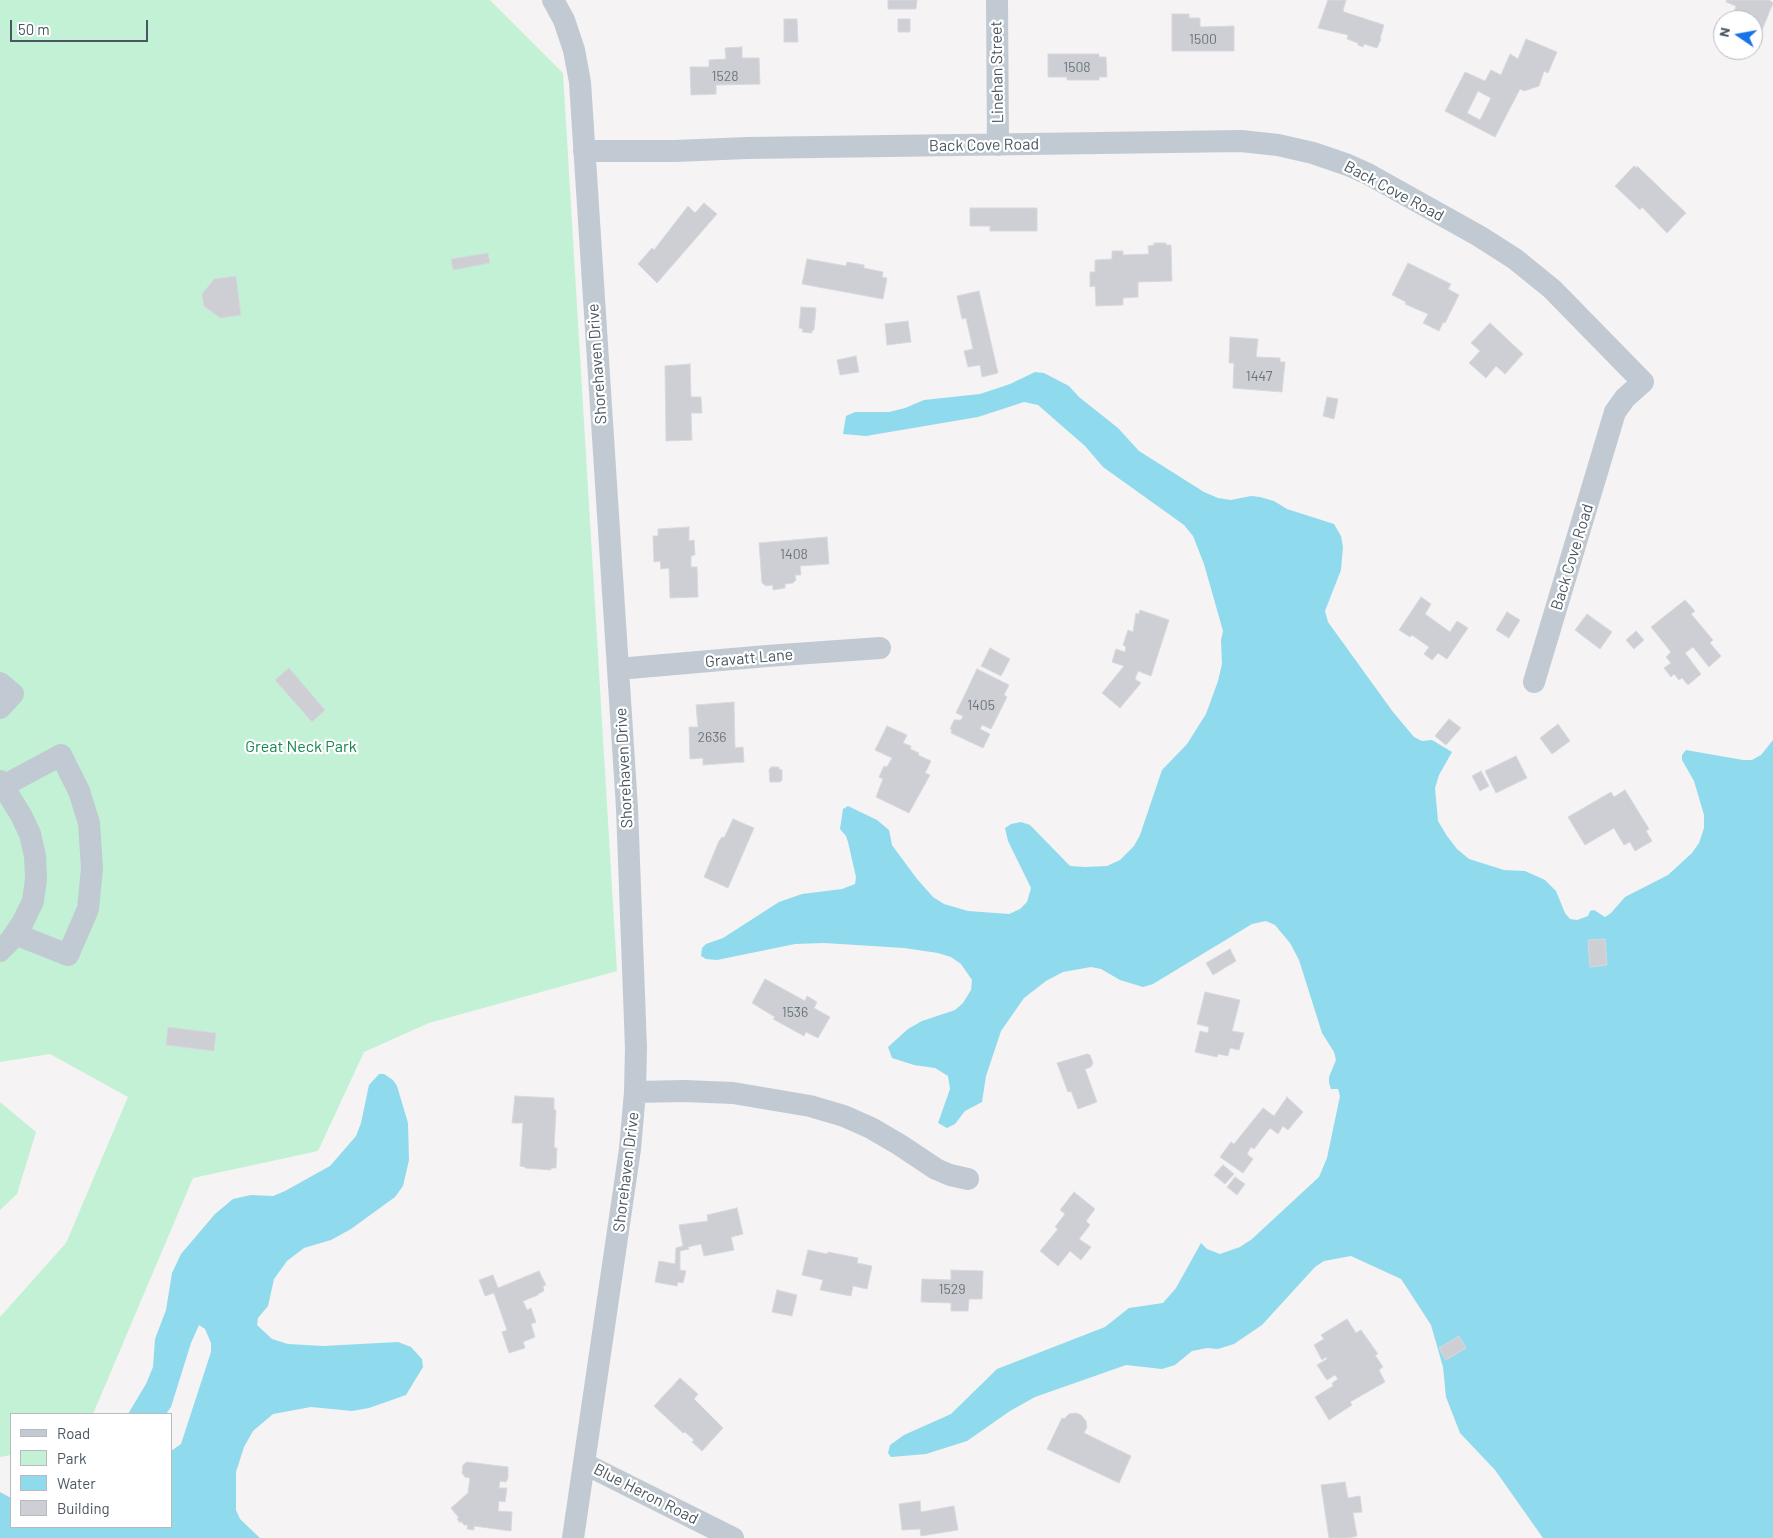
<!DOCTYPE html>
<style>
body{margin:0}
#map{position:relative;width:1773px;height:1538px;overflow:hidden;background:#f5f3f3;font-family:Barlow,sans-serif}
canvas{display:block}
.legend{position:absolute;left:10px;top:1413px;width:162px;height:115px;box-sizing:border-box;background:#fff;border:1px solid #b7bbc0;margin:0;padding:6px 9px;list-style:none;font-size:15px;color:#4a5661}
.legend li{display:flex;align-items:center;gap:10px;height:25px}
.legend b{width:25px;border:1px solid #b7bbc0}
.north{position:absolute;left:1713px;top:10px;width:50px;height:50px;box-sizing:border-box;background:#fff;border:1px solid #b7bbc0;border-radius:50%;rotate:282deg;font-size:14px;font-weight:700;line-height:20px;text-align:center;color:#4a5661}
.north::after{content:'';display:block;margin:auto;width:18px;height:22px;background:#1a73e8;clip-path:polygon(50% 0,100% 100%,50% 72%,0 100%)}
.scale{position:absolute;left:10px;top:20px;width:138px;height:22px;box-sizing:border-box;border:2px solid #4a5661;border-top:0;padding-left:6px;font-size:15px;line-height:18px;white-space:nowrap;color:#4a5661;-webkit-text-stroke:4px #fff;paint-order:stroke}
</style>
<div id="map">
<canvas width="1773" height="1538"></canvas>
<ul class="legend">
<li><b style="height:6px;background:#c1cad2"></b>Road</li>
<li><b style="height:14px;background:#c3f1d5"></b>Park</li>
<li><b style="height:14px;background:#90daee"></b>Water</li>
<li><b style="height:14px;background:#cdcfd5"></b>Building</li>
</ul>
<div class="north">N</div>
<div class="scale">50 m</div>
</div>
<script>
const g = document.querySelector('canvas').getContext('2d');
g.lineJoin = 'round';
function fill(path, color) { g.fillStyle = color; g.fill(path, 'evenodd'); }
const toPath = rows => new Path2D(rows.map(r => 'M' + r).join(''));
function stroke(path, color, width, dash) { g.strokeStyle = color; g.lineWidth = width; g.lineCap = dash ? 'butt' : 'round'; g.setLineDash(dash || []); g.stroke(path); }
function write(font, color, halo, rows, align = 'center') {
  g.font = font + ' Barlow,sans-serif'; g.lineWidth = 4.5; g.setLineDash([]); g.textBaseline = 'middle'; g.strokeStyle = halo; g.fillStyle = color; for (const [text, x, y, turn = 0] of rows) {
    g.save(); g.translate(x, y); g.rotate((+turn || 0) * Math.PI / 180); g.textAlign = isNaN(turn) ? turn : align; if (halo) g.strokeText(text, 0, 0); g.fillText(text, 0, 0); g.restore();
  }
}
fill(toPath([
 [0,0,490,0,563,73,617,971,429,1023,364,1052,318,1151,193,1178,93,1414,11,1414,11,1455,0,1457,0,1317,66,1243,128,1097,50,1054,0,1062],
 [0,1102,36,1132,17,1194,0,1210]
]), '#c3f1d5');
fill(toPath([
 [1035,372,1044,373,1069,386,1079,397,1118,428,1139,451,1204,492,1218,498,1231,500,1251,496,1260,497,1274,501,1287,509,1334,524,1341,536,1343,547,1341,570,1325,611,1328,622,1393,712,1414,737,1422,741,1432,740,1452,752,1439,775,1435,788,1438,821,1447,836,1457,849,1469,859,1504,870,1525,871,1545,880,1556,891,1565,913,1570,919,1577,920,1588,916,1590,911,1594,910,1605,917,1611,913,1625,897,1668,875,1692,853,1699,843,1704,828,1704,815,1694,781,1682,760,1682,755,1686,750,1743,760,1752,760,1761,755,1773,740,1773,1538,1543,1538,1495,1470,1460,1433,1446,1397,1443,1367,1431,1325,1407,1288,1401,1279,1351,1256,1324,1261,1315,1267,1262,1325,1234,1344,1218,1349,1207,1348,1192,1351,1175,1365,1162,1369,1126,1365,1035,1397,1010,1411,967,1441,926,1454,891,1457,888,1453,890,1445,904,1435,951,1414,997,1369,1105,1327,1129,1308,1163,1303,1176,1288,1201,1243,1207,1249,1220,1254,1240,1247,1252,1239,1319,1177,1327,1158,1340,1096,1338,1089,1331,1089,1329,1083,1329,1077,1336,1060,1334,1052,1322,1033,1299,960,1290,943,1275,925,1266,921,1252,924,1153,984,1143,987,1120,980,1101,969,1091,967,1063,972,1046,981,1024,998,1001,1031,986,1076,982,1102,965,1111,955,1124,947,1128,938,1123,950,1089,948,1076,935,1068,914,1065,892,1058,888,1047,908,1029,922,1021,955,1010,963,1003,971,990,972,980,961,964,951,957,938,953,904,948,824,943,795,944,717,960,706,959,701,956,702,948,706,944,723,938,779,902,802,894,842,889,855,884,856,877,848,842,846,836,840,829,843,809,848,806,877,820,889,830,892,845,917,879,933,897,944,904,968,911,1009,914,1020,909,1027,902,1031,888,1008,841,1005,828,1011,824,1021,822,1030,825,1070,866,1085,867,1107,866,1120,860,1134,846,1140,835,1162,770,1187,744,1206,714,1218,681,1222,664,1221,640,1223,631,1204,564,1193,536,1184,525,1103,467,1085,446,1038,405,1024,402,978,417,866,436,843,434,846,416,855,412,889,412,905,408,924,400,980,394,1010,384],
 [379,1074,384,1074,393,1080,397,1086,408,1123,409,1160,403,1186,395,1197,351,1229,331,1240,304,1248,287,1261,274,1279,268,1306,258,1318,257,1325,272,1339,288,1344,323,1346,398,1342,411,1347,422,1359,423,1367,406,1395,369,1408,352,1411,311,1407,273,1414,253,1431,244,1447,236,1472,236,1510,240,1519,260,1538,0,1538,0,1492,11,1498,11,1527,171,1527,171,1451,181,1444,211,1352,211,1343,205,1329,199,1325,191,1343,171,1407,166,1414,128,1414,146,1384,153,1367,155,1339,166,1310,172,1273,181,1254,215,1214,233,1199,251,1195,273,1196,285,1191,330,1166,356,1136,361,1123,369,1085]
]), '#90daee');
const building = toPath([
 [888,0,917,0,916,9,888,9,888,0],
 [1328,0,1346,0,1343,10,1344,12,1384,25,1380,38,1381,39,1377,48,1364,44,1363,47,1358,45,1358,43,1347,39,1348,35,1318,28,1328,0],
 [1727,0,1769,0,1773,3,1756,45,1753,43,1753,20,1735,20,1736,17,1733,16,1736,6,1726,2,1727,0],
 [1172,14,1189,14,1189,18,1200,18,1200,27,1234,26,1234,51,1172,51,1172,14],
 [784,19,797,19,798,42,784,42,784,19],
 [898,19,910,19,910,32,898,32,898,19],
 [1526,39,1557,52,1548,73,1544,71,1539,86,1524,91,1520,89,1495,137,1445,111,1465,72,1485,81,1491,70,1501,75,1510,54,1518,59,1526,39],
 [1478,91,1491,98,1480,120,1467,113,1478,91],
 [742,47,742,58,759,58,760,84,716,85,716,94,691,95,690,67,709,67,709,60,726,59,725,48,742,47],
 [1048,54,1099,54,1099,57,1106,57,1107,77,1099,77,1099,80,1067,80,1067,77,1048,77,1048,54],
 [1634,166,1636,168,1637,166,1686,213,1667,233,1642,207,1640,210,1615,186,1634,166],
 [704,203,717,214,657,283,638,264,652,248,654,250,688,206,695,213,704,203],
 [970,208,1037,208,1037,231,990,231,990,226,970,226,970,208],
 [1154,243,1166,243,1166,245,1171,245,1172,281,1138,282,1138,297,1123,298,1123,305,1096,306,1095,286,1090,287,1090,272,1095,272,1095,260,1112,259,1112,251,1123,251,1123,255,1149,254,1148,246,1154,245,1154,243],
 [488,253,490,263,453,270,451,259,488,253],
 [807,259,846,266,847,262,864,265,864,268,883,272,882,277,887,278,883,299,802,284,807,259],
 [1408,263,1451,284,1448,289,1459,295,1445,323,1443,322,1439,331,1423,323,1428,314,1405,304,1406,302,1392,295,1408,263],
 [236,276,241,315,220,318,204,306,202,294,214,279,236,276],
 [979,291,998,373,982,377,980,365,968,367,964,351,973,349,966,318,962,319,957,296,979,291],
 [801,307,816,308,814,330,812,330,812,333,802,332,803,329,799,328,801,307],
 [908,321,911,342,887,345,885,324,908,321],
 [1490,323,1523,354,1505,374,1496,366,1486,378,1469,363,1480,351,1471,343,1490,323],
 [1230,337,1258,339,1256,357,1280,358,1280,362,1285,362,1282,392,1233,388,1234,363,1229,363,1230,337],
 [856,356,859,372,840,375,837,360,856,356],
 [690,364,691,397,701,397,702,413,691,413,692,440,666,441,665,366,690,364],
 [1327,397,1338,399,1334,419,1323,416,1327,397],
 [689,527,689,541,694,540,695,555,691,556,691,567,697,567,698,597,670,598,669,568,661,569,660,561,654,562,653,536,658,536,658,529,689,527],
 [827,537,829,564,800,566,801,575,795,575,796,580,793,583,785,584,785,588,773,590,773,585,766,586,762,583,759,543,827,537],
 [1421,597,1431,604,1425,614,1450,632,1457,621,1468,628,1447,659,1438,653,1432,660,1424,654,1429,647,1412,635,1410,637,1399,630,1421,597],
 [1685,600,1695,611,1691,614,1713,640,1710,643,1721,656,1709,667,1693,647,1685,653,1701,674,1688,685,1682,678,1679,680,1674,674,1671,677,1664,668,1671,663,1666,657,1671,652,1651,627,1685,600],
 [1140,610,1169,620,1151,676,1138,671,1135,679,1141,683,1120,708,1102,693,1124,666,1112,662,1116,649,1125,652,1126,647,1123,645,1128,630,1133,632,1136,613,1139,614,1140,610],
 [1507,612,1520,620,1509,638,1496,630,1507,612],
 [1587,614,1612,632,1600,649,1575,630,1587,614],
 [1636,631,1644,640,1634,649,1626,640,1636,631],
 [990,648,1010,659,1001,676,981,666,990,648],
 [289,668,325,710,312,722,275,680,289,668],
 [977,669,1009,685,1004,695,1007,697,991,729,982,725,980,729,990,734,983,748,951,733,952,730,950,729,954,720,961,720,963,716,956,713,977,669],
 [734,702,735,748,743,747,744,762,703,765,703,758,690,759,689,727,698,727,696,705,734,702],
 [1449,719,1461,728,1446,745,1435,736,1449,719],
 [1558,724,1570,741,1552,754,1540,738,1558,724],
 [887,726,907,735,903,743,911,746,910,749,919,753,918,755,931,761,925,773,930,775,909,813,876,797,883,779,879,777,884,766,887,767,892,758,875,750,887,726],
 [1516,756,1527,778,1496,793,1485,771,1516,756],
 [771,767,779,767,779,769,782,770,782,780,780,782,770,782,769,770,771,767],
 [1481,771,1489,786,1480,791,1472,776,1481,771],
 [1625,790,1649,829,1646,831,1652,841,1635,851,1630,842,1624,845,1614,828,1585,845,1568,817,1611,792,1614,797,1625,790],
 [733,819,754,828,728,888,704,877,719,841,722,837,724,838,733,819],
 [1605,939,1607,965,1590,967,1588,940,1605,939],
 [1230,949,1236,961,1213,975,1206,963,1230,949],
 [765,979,805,1001,807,996,817,1002,814,1008,830,1017,818,1038,806,1032,804,1036,773,1019,775,1017,752,1003,765,979],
 [1205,992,1240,1000,1232,1031,1244,1033,1239,1050,1230,1048,1228,1056,1218,1054,1217,1057,1195,1052,1200,1031,1208,1033,1209,1027,1197,1024,1205,992],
 [168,1027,216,1033,214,1051,166,1045,168,1027],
 [1087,1054,1090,1055,1093,1063,1091,1067,1085,1069,1097,1102,1078,1109,1071,1091,1068,1092,1057,1063,1087,1054],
 [515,1096,554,1098,554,1110,556,1110,554,1148,557,1148,556,1168,551,1168,551,1170,525,1168,525,1167,520,1166,523,1123,512,1123,515,1096],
 [1287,1097,1303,1112,1288,1130,1283,1126,1278,1134,1270,1128,1254,1149,1251,1147,1247,1154,1253,1159,1243,1173,1220,1157,1231,1142,1234,1144,1263,1108,1274,1116,1287,1097],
 [1223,1165,1234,1174,1225,1184,1214,1175,1223,1165],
 [1235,1177,1245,1184,1237,1195,1227,1187,1235,1177],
 [1074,1192,1095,1209,1086,1221,1090,1225,1079,1239,1091,1247,1081,1260,1070,1251,1058,1266,1040,1251,1058,1229,1055,1227,1065,1214,1060,1210,1074,1192],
 [737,1208,743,1234,731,1237,734,1250,704,1256,701,1244,688,1247,689,1249,680,1251,680,1270,686,1271,683,1283,678,1282,677,1286,655,1282,659,1261,675,1264,676,1248,683,1246,679,1225,708,1221,707,1215,737,1208],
 [808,1250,827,1254,828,1252,858,1258,857,1263,872,1266,867,1289,853,1286,851,1296,820,1290,823,1280,802,1275,808,1250],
 [951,1270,983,1271,982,1299,969,1299,968,1311,951,1311,951,1303,921,1302,922,1279,951,1280,951,1270],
 [539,1271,546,1285,543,1286,544,1291,538,1294,538,1295,523,1301,527,1310,531,1308,536,1322,531,1324,535,1337,523,1342,525,1348,509,1353,502,1332,507,1330,494,1293,485,1296,479,1280,493,1275,498,1288,539,1271],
 [777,1290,797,1295,792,1316,772,1312,777,1290],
 [1347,1319,1356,1333,1361,1330,1378,1354,1375,1355,1383,1367,1379,1370,1385,1382,1350,1402,1352,1405,1329,1420,1315,1397,1333,1386,1332,1383,1338,1379,1335,1375,1327,1380,1317,1365,1327,1359,1326,1357,1322,1360,1314,1345,1324,1339,1321,1335,1347,1319],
 [1459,1336,1466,1348,1446,1360,1439,1348,1459,1336],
 [680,1378,698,1394,694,1399,723,1428,702,1451,692,1442,694,1440,685,1432,683,1433,654,1406,680,1378],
 [1076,1413,1081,1415,1086,1421,1087,1427,1084,1433,1131,1456,1119,1483,1047,1449,1062,1418,1064,1419,1069,1414,1076,1413],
 [467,1462,508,1467,508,1478,506,1482,500,1481,499,1488,507,1488,505,1502,499,1501,498,1511,512,1512,511,1531,474,1526,474,1530,467,1529,468,1525,464,1525,461,1521,460,1523,457,1519,459,1518,451,1508,468,1493,470,1478,465,1477,462,1473,463,1465,467,1462],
 [1345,1482,1348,1498,1360,1496,1362,1512,1353,1513,1357,1536,1348,1538,1329,1538,1321,1485,1345,1482],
 [920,1501,921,1512,954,1506,958,1530,921,1536,920,1529,902,1530,899,1504,920,1501]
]);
fill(building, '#cdcfd5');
stroke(building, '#d7d9de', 1);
stroke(toPath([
 [553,0,564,20,574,50,580,82,627,808,636,1048,635,1092,630,1149,573,1538],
 [997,0,998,145],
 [584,151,675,151,747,148,1241,141,1278,145,1313,153,1348,165,1368,174,1479,236,1515,259,1552,289,1643,382,1625,398,1615,412,1534,682],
 [618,669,767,656,880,648],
 [0,683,13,694,0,708],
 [0,781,21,815,30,834,35,856,36,879,33,901,23,922,10,941,0,951],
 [3,786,61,755,79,791,89,823,92,868,88,909,68,955,15,934],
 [635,1092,684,1091,733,1093,810,1106,844,1116,871,1128,900,1145,936,1169,950,1175,968,1179],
 [585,1464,733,1538]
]), '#c1cad2', 22);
write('14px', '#6b747e', null, [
 ["1500",1203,39],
 ["1508",1077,67],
 ["1528",725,76],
 ["1447",1259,376],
 ["1408",794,554],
 ["1405",981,705],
 ["2636",712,737],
 ["1536",795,1012],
 ["1529",952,1289]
]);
write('16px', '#4a5661', '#fff', [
 ["Linehan Street",997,72,-91],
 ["Back Cove Road",984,145,-1],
 ["Back Cove Road",1394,191,28],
 ["Shorehaven Drive",597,364,-94],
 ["Back Cove Road",1572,557,-73],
 ["Gravatt Lane",749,658,-5],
 ["Shorehaven Drive",624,768,-93],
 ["Shorehaven Drive",626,1172,-83],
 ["Blue Heron Road",646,1494,27]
]);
write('16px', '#17864f', '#fff', [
 ["Great Neck Park",301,747]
]);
</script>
